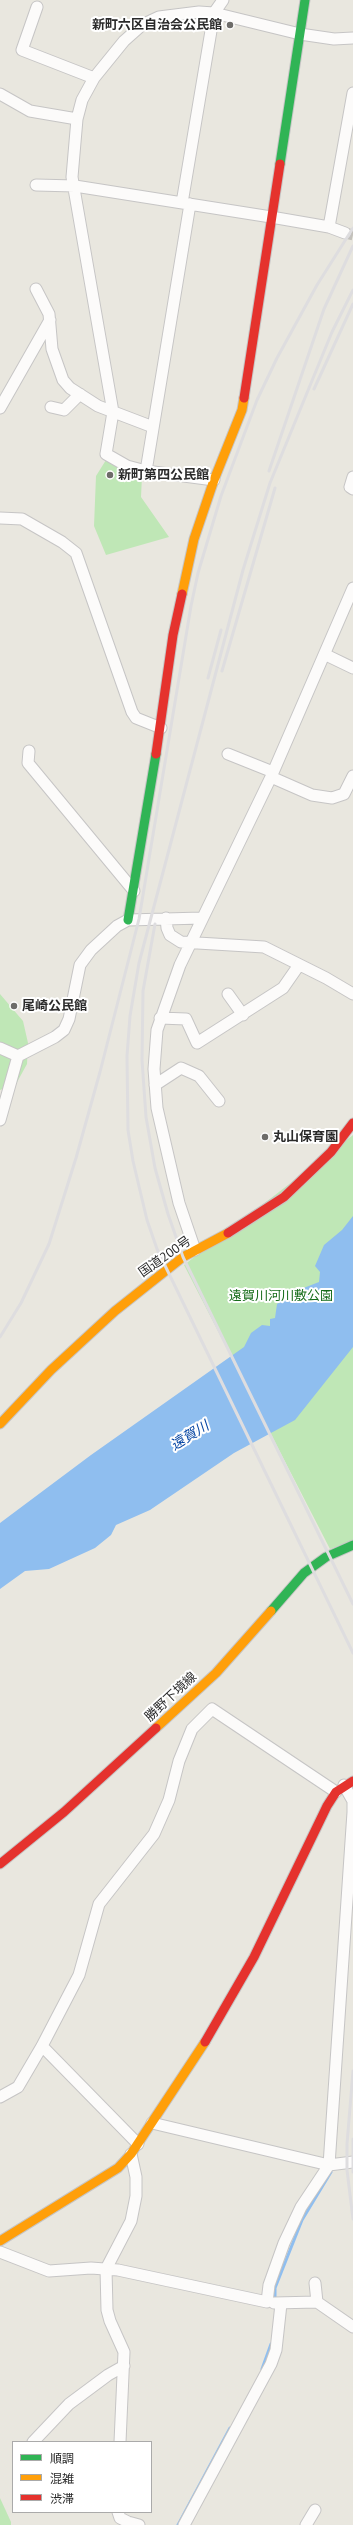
<!DOCTYPE html>
<meta charset="utf-8">
<style>
body{margin:0}
#map{position:relative;width:353px;height:2525px;overflow:hidden;background:#e9e7df;font-family:"PT Sans","Noto Sans JP",sans-serif}
canvas{display:block}
.legend{position:absolute;left:12px;top:2441px;width:140px;height:72px;box-sizing:border-box;background:#fff;border:1px solid #aaa;margin:0;padding:5px 7px;list-style:none;font-size:12px;color:#2a2a2a}
.legend li{display:flex;align-items:center;gap:8px;height:20px}
.legend b{width:20px;border:1px solid #aaa}
</style>
<div id="map">
<canvas width="353" height="2525"></canvas>
<ul class="legend">
<li><b style="height:5px;background:#30b455"></b>順調</li>
<li><b style="height:5px;background:#ff9f0a"></b>混雑</li>
<li><b style="height:5px;background:#e5322d"></b>渋滞</li>
</ul>
</div>
<script>
const g = document.querySelector('canvas').getContext('2d');
g.lineJoin = 'round';
function fill(path, color) { g.fillStyle = color; g.fill(path, 'evenodd'); }
const toPath = rows => new Path2D(rows.map(r => 'M' + r).join(''));
function stroke(path, color, width, dash) { g.strokeStyle = color; g.lineWidth = width; g.lineCap = dash ? 'butt' : 'round'; g.setLineDash(dash || []); g.stroke(path); }
function write(font, color, halo, rows, align = 'center') {
  g.font = font + ' "PT Sans","Noto Sans JP",sans-serif'; g.lineWidth = 4; g.setLineDash([]); g.textBaseline = 'middle'; g.strokeStyle = halo; g.fillStyle = color; for (const [text, x, y, turn = 0] of rows) {
    g.save(); g.translate(x, y); g.rotate((+turn || 0) * Math.PI / 180); g.textAlign = isNaN(turn) ? turn : align; if (halo) g.strokeText(text, 0, 0); g.fillText(text, 0, 0); g.restore();
  }
}
fill(toPath([
 [106,460,142,476,141,497,169,537,106,555,94,526,96,476],
 [0,994,23,1021,28,1043,27,1064,16,1084,0,1090],
 [353,1135,353,1540,330,1549,184,1265],
 [0,2498,11,2522,11,2525,0,2525]
]), '#bfe7b6');
fill(toPath([
 [353,1216,353,1347,295,1420,234,1453,150,1510,116,1525,111,1535,95,1548,49,1569,25,1571,0,1589,0,1523,91,1455,244,1347,251,1333,262,1325,270,1326,270,1319,275,1318,277,1304,301,1289,319,1282,320,1272,315,1266,324,1245,342,1230]
]), '#8fbeef');
stroke(toPath([
 [275,2301,275,2288,302,2220,331,2172],
 [262,2369,271,2344],
 [178,2525,230,2428]
]), '#8fbeef', 3);
stroke(toPath([
 [345,233,353,235]
]), '#c3c1bb', 11, [11, 5.5]);
const street = toPath([
 [37,7,22,50,94,78],
 [0,94,30,111,77,119],
 [36,185,75,186,271,217,329,227,345,233],
 [182,203,214,13,223,0],
 [329,227,353,93],
 [36,289,49,314,52,349,63,380,70,388,98,406,153,427],
 [51,407,64,410,80,394],
 [0,408,50,320],
 [146,471,190,204],
 [353,477,350,487,353,489],
 [214,480,146,471,127,466,106,454,113,412,72,177,77,119,82,100,94,78,124,41,142,25,159,17,199,12,214,13,300,34,334,39,353,38],
 [0,518,22,519,62,542,76,553,132,712,136,718,161,728],
 [326,655,353,668],
 [29,751,28,763,134,891],
 [228,754,273,772],
 [271,777,312,795,332,798,344,794,353,776],
 [166,918,167,928,170,935,181,942,264,947,326,978,353,994],
 [228,994,243,1015],
 [160,1018,186,1019,197,1043,283,988,299,965],
 [0,1048,18,1056,55,1037,64,1030,69,1019,80,965,91,950,117,926,128,920,202,918],
 [155,1085,181,1068,199,1076,219,1101],
 [0,1120,18,1056],
 [195,1250,179,1203,157,1108,154,1069,157,1030,180,965,271,777,353,588],
 [42,2046,138,2144],
 [0,2097,18,2087,42,2046,79,1975,99,1904,154,1834,169,1800,179,1761,192,1729,212,1709,336,1792],
 [152,2123,329,2165,353,1812,353,1801,344,1785],
 [0,2252,49,2271,91,2268,118,2270,267,2302,269,2285,284,2243,301,2207,329,2165,353,2162],
 [317,2302,353,2327],
 [274,2303,317,2302,315,2283],
 [33,2442,69,2404,108,2375,124,2366],
 [120,2442,124,2352,110,2321,107,2310,106,2269,131,2221,136,2196,136,2177,131,2154],
 [118,2512,120,2518,128,2522,139,2525],
 [184,2525,271,2364,276,2350,281,2304],
 [306,2525,315,2510]
]);
const fast = toPath([
 [280,164,305,0],
 [128,920,156,754],
 [271,1611,304,1573,326,1557,353,1545]
]);
const slow = toPath([
 [182,594,194,539,214,480,242,410,244,398],
 [0,1424,51,1370,115,1311,183,1257,228,1233],
 [156,1728,216,1673,271,1611],
 [0,2241,118,2168,131,2154,205,2042]
]);
const jam = toPath([
 [244,398,280,164],
 [156,754,173,635,182,594],
 [228,1233,284,1197,331,1152,353,1123],
 [0,1864,64,1812,156,1728],
 [205,2042,254,1957,327,1806,336,1792,353,1781]
]);
stroke(street, '#c6c5c5', 13);
stroke(fast, '#c6c5c5', 11);
stroke(slow, '#c6c5c5', 11);
stroke(jam, '#c6c5c5', 11);
stroke(street, '#fcfbfa', 11);
stroke(fast, '#30b455', 9);
stroke(slow, '#ff9f0a', 9);
stroke(jam, '#e5322d', 9);
stroke(toPath([
 [353,290,332,332,270,483,243,570,139,963,130,1016,127,1056,128,1130,133,1161,147,1220,157,1249,353,1653],
 [314,389,353,304],
 [269,471,324,309,353,246],
 [222,671,275,488],
 [208,678,221,630],
 [155,924,143,991,142,1060,146,1117,155,1168,168,1214,183,1257,353,1604],
 [0,1337,21,1303,49,1244,76,1158,100,1072,139,919,191,606,198,573,221,496,257,400,277,358,317,285,353,228],
 [353,2071,347,2144,347,2170,353,2219],
 [353,2139,353,2172]
]), '#dedddf', 3);
for (const [x, y, r, color] of [
 [230,25,4,"#6d6c69"],
 [110,475,4,"#6d6c69"],
 [14,1006,4,"#6d6c69"],
 [265,1137,4,"#6d6c69"]
]) { const dot = new Path2D(); dot.arc(x, y, r, 0, 2 * Math.PI); g.fillStyle = color; g.fill(dot); stroke(dot, '#fff', 1.5); }
write('bold 13px', '#2a2a2a', '#fff', [
 ["新町六区自治会公民館",222,25,"right"],
 ["新町第四公民館",118,475],
 ["尾崎公民館",22,1006],
 ["丸山保育園",273,1137]
], 'left');
write('13px', '#2a2a2a', '#fff', [
 ["国道200号",165,1257,-35],
 ["勝野下境線",171,1697,-43]
]);
write('13px', '#166c19', '#fff', [
 ["遠賀川河川敷公園",281,1296]
]);
write('italic 14px', '#0545a3', '#fff', [
 ["遠賀川",190,1436,-32]
]);
</script>
